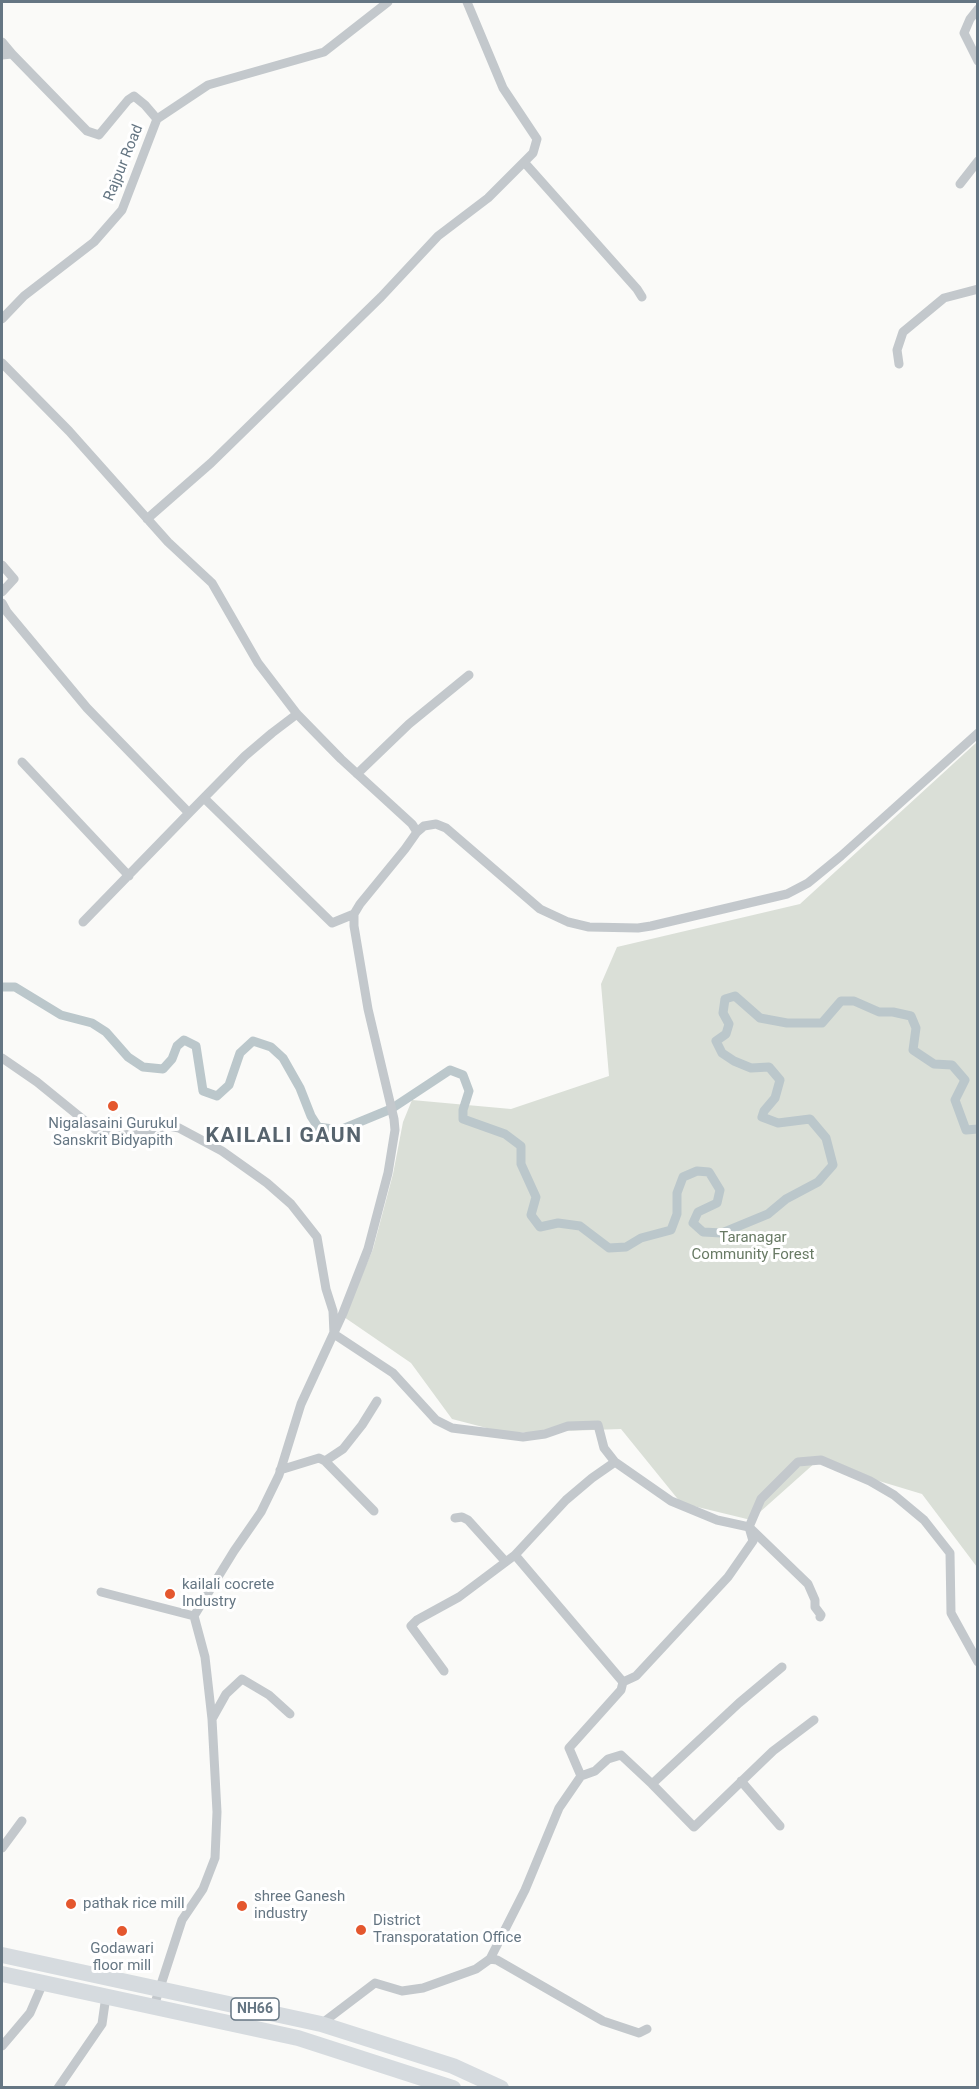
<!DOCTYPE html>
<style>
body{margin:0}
#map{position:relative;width:979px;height:2089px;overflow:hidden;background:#fafaf8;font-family:Roboto,sans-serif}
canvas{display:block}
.frame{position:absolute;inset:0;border:3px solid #657683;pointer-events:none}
</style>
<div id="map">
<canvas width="979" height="2089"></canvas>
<div class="frame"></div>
</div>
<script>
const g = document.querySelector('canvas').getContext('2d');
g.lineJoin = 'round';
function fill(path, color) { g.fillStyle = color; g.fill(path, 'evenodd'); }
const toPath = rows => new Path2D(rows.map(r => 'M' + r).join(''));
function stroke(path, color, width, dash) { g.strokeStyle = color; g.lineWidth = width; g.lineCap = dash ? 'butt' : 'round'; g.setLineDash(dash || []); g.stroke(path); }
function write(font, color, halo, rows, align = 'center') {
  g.font = font + ' Roboto,sans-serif'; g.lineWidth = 6; g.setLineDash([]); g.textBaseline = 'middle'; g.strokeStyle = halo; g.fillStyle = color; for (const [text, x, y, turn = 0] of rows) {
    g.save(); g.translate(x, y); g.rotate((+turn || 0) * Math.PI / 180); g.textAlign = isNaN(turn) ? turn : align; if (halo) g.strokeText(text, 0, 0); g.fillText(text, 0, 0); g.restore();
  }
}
fill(toPath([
 [977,742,977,1567,922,1494,816,1462,751,1520,681,1503,621,1429,506,1433,452,1419,411,1363,344,1317,373,1249,393,1174,403,1122,412,1100,511,1109,609,1076,601,984,617,947,800,904]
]), '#dadfd7');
stroke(toPath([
 [2,987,15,987,61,1015,92,1023,106,1032,128,1057,143,1067,163,1069,172,1059,177,1046,184,1040,196,1046,203,1091,217,1096,229,1085,240,1053,253,1041,271,1047,283,1058,300,1088,311,1116,318,1127,340,1130,391,1109,450,1070,463,1075,469,1091,463,1110,463,1119,505,1134,521,1146,521,1164,536,1197,531,1215,540,1227,558,1223,580,1226,609,1248,626,1247,641,1238,671,1230,677,1214,677,1193,683,1177,697,1171,709,1172,720,1190,717,1203,698,1212,693,1223,703,1232,722,1233,768,1214,786,1199,818,1182,833,1165,826,1138,810,1119,778,1123,762,1117,764,1111,775,1098,780,1080,769,1067,751,1068,734,1061,722,1053,716,1041,726,1034,729,1024,723,1013,725,999,735,996,760,1018,787,1023,822,1023,841,1001,854,1001,879,1012,893,1012,911,1016,916,1028,913,1050,934,1064,952,1065,965,1080,955,1100,966,1130,978,1129]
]), '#bbc7cb', 9);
stroke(toPath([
 [978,9,970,19,964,33,978,61],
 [2,42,12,54],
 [2,55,12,54,87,131,99,135,128,100,134,96,145,105,157,119],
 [524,162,637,289,642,297],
 [960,184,978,161],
 [2,319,24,296,94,242,122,210,157,119,208,85,324,52,388,2],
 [2,363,69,431,168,542,212,583,258,663,297,714,341,759,412,824,417,832],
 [899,364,897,350,903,332,944,298,978,289],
 [147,519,211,463,381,297,438,236,488,198,533,153,537,139,503,88,467,2],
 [2,565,14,579,2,592],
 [2,603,7,612,87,708,189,813,245,756,272,733,297,714],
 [22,762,129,876],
 [357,774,409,724,469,675],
 [204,798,332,923,354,914],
 [83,922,189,813],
 [2,1058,37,1082,101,1134,120,1136,169,1126,179,1128,222,1151,267,1183,291,1204,317,1237,326,1289,333,1311,334,1334,393,1373,436,1420,452,1428,523,1437,545,1434,568,1426,598,1425,604,1448,615,1462,671,1501,717,1520,749,1527,808,1584,815,1600,815,1607,821,1615,820,1617],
 [325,1461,343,1449,362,1425,377,1401],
 [280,1470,319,1458,325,1461,374,1511],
 [455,1518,462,1517,468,1520,505,1561],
 [515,1555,623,1682],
 [101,1592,194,1616],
 [444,1671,411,1626,417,1620,459,1597,515,1555,566,1500,592,1478,615,1462],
 [212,1719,226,1694,242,1679,269,1695,290,1714],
 [581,1776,595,1771,608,1759,621,1755,652,1784,739,1703,782,1667],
 [741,1781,780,1826],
 [652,1784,694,1827,773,1751,814,1720],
 [2,1848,22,1821],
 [490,1959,497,1960,603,2021,639,2033,647,2029],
 [154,2006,182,1920,203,1889,215,1858,217,1812,212,1719,205,1657,194,1616,234,1551,261,1512,279,1475,301,1404,343,1313,368,1249,388,1173,395,1130,394,1119,368,1009,354,926,354,914,360,904,405,849,417,832,424,826,436,824,446,828,540,909,568,922,589,927,638,928,651,926,787,894,808,883,841,856,978,733],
 [321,2024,375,1983,402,1991,423,1988,476,1969,490,1959,525,1890,559,1808,581,1776,569,1748,621,1690,623,1682,636,1676,728,1577,753,1541,749,1527,761,1499,798,1462,821,1460,870,1481,894,1495,924,1520,950,1553,951,1613,978,1662],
 [2,2046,30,2013,43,1983],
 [58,2088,102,2024,106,1996]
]), '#c3c8cc', 9);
stroke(toPath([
 [2,1955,321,2024,453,2066,501,2088],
 [2,1974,298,2038,453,2088]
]), '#d6dbdf', 16);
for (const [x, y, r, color] of [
 [113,1106,6,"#e4572e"],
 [170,1594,6,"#e4572e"],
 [71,1904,6,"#e4572e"],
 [242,1906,6,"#e4572e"],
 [361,1930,6,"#e4572e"],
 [122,1931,6,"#e4572e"]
]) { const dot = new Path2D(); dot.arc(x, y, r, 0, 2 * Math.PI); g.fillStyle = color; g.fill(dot); stroke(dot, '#fff', 2); }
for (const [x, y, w] of [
 [255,2009,48]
]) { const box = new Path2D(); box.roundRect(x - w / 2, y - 11, w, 22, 4.5); g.fillStyle = '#fff'; g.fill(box); stroke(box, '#657683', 1.5); }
write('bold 14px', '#657683', null, [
 ["NH66",255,2009]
]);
write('15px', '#657683', '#fff', [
 ["Rajpur Road",124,163,-68]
]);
write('15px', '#657683', '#fff', [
 ["Nigalasaini Gurukul",113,1124,"center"],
 ["Sanskrit Bidyapith",113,1141,"center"],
 ["kailali cocrete",182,1585],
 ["Industry",182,1602],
 ["shree Ganesh",254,1897],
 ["industry",254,1914],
 ["pathak rice mill",83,1904],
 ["District",373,1921],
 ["Transporatation Office",373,1938],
 ["Godawari",122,1949,"center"],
 ["floor mill",122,1966,"center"]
], 'left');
write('15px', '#687a64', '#fff', [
 ["Taranagar",753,1238],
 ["Community Forest",753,1255]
]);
g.letterSpacing = '1.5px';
write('bold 21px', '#57646e', '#fff', [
 ["KAILALI GAUN",284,1137]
]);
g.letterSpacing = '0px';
</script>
